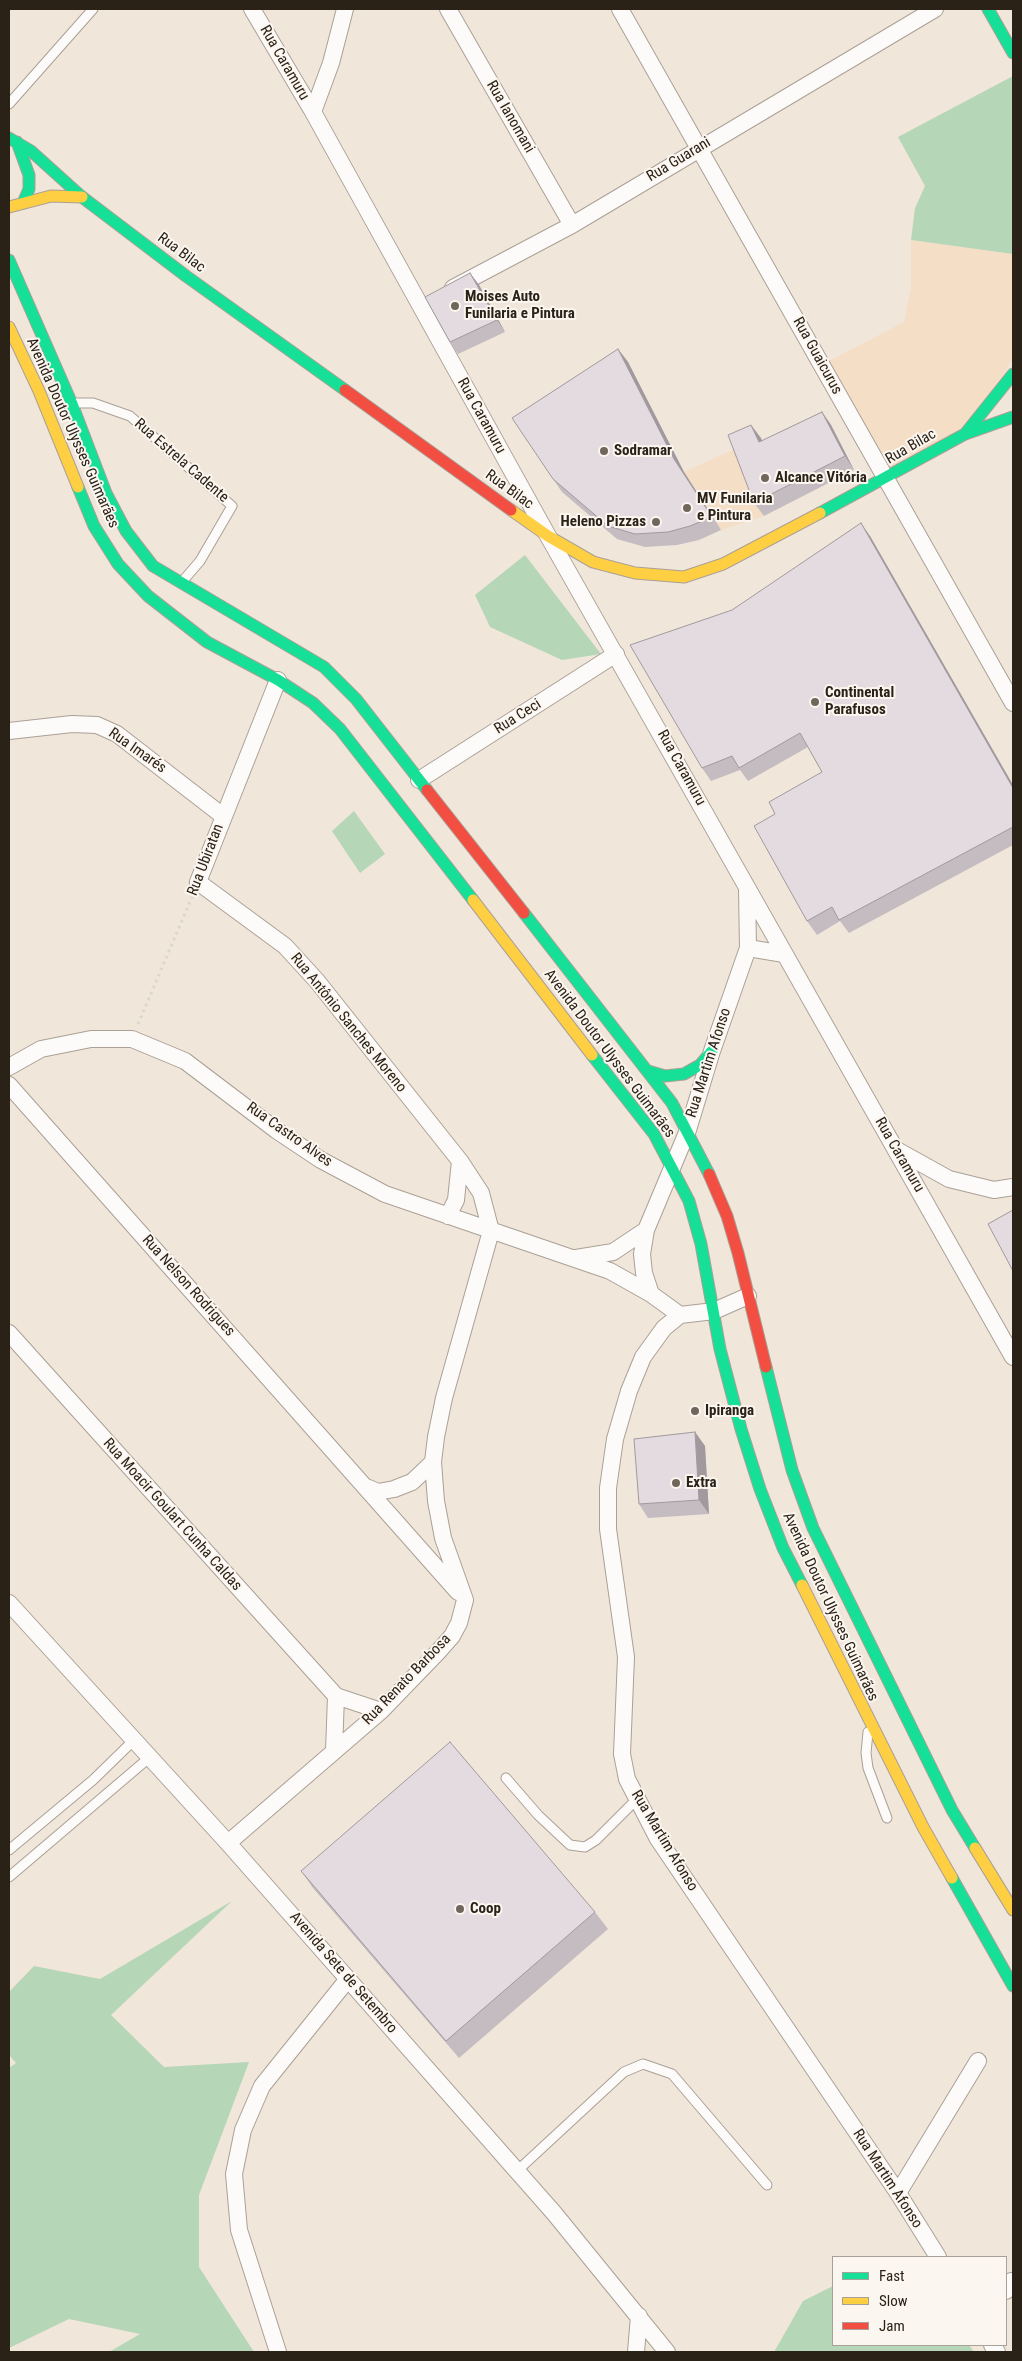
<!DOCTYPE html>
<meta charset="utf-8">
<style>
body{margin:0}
#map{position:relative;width:1022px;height:2361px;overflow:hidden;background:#f1e6da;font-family:"Roboto Condensed",sans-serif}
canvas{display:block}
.frame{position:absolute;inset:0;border:10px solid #2a2117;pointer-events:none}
.legend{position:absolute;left:832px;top:2256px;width:175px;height:90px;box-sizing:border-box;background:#fbf6f0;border:1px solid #a7a199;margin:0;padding:6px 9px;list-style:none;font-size:15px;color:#2a2117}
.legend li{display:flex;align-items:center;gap:10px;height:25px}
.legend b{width:25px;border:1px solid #a7a199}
</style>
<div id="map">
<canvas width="1022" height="2361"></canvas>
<div class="frame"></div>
<ul class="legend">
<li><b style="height:6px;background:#16e098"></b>Fast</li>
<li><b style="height:6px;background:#ffcf43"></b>Slow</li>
<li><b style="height:6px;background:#f24e42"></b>Jam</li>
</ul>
</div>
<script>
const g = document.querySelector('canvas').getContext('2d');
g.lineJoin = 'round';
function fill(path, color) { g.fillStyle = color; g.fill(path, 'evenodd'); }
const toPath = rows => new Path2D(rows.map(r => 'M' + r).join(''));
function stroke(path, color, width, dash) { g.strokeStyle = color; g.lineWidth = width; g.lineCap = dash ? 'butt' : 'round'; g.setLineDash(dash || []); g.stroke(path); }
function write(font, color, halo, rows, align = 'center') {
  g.font = font + ' "Roboto Condensed",sans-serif'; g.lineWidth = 4; g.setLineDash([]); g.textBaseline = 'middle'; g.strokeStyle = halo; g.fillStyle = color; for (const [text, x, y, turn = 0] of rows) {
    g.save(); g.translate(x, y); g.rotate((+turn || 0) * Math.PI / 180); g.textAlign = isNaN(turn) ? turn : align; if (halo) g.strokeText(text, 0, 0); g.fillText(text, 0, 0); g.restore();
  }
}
fill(toPath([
 [911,240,1013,254,1013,356,1004,374,958,433,889,471,829,361,904,322,911,287],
 [737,448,764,516,721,530,684,472]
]), '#f4dec6');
fill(toPath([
 [1013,76,1013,254,911,240,915,208,925,186,898,137],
 [525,555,601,654,562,660,490,627,475,595],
 [354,811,385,854,360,873,332,831],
 [232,1901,111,2015,164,2067,249,2062,199,2195,199,2267,254,2352,109,2352,140,2334,69,2319,9,2348,9,2068,16,2063,9,2055,9,1992,34,1966,100,1979],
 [833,2286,833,2345,969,2345,974,2352,774,2352,803,2301]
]), '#b6d6b8');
const lane = toPath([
 [9,104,93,9],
 [74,403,93,403,130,416,232,506,200,561,181,583],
 [868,1732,866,1753,868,1768,887,1818],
 [506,1778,538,1815,570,1845,585,1847,596,1840,636,1800],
 [9,1850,93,1780,134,1740],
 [9,1877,150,1757],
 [517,2171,624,2072,643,2064,672,2074,767,2185]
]);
const street = toPath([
 [252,9,313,112,548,536,1013,1357],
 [448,9,572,225],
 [620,9,1013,703],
 [313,112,331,63,345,9],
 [453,288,572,225,935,9],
 [9,731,72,724,97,725,117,734,223,816],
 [419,780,616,654],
 [748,948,784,954],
 [9,1067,41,1049,91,1039,132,1039,185,1061,276,1130,321,1160,385,1194,610,1271,651,1294,680,1315,714,1311,748,1296],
 [9,1085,458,1592],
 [895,1149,949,1179,994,1190,1013,1187],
 [448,1216,456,1200,460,1161],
 [576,1258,613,1252,646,1230],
 [651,1294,644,1273,642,1254,646,1230,688,1130,712,1051,748,948,747,889],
 [680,1315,664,1328,643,1357,629,1391,615,1439,608,1488,608,1529,626,1657,622,1754,627,1779,658,1839,898,2193,938,2257],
 [9,1333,336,1696,381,1711],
 [366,1487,378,1492,394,1489,412,1482,433,1462],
 [9,1603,228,1843,554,2213,667,2352],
 [334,1751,336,1696],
 [228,1843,381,1711,438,1652,452,1636,459,1623,465,1600,443,1538,436,1501,433,1462,436,1437,444,1398,491,1231,481,1193,460,1161,317,981,285,946,198,882,278,680],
 [898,2193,978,2061],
 [1006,2291,1011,2281],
 [992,2345,997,2352],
 [278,2352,239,2230,234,2174,243,2130,262,2086,348,1979],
 [636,2352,639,2316]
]);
const fast = toPath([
 [988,9,1013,53],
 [9,138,31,151,82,197,186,276,345,390],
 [17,142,29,175,29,189,23,203],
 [9,260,72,404,106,493,126,531,153,566,324,667,356,699,427,790],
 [965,434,1013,374],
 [78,487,94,526,118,564,148,596,207,642,278,680,313,703,340,729,473,900],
 [820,513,965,434,1013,417],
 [524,913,672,1103,709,1174],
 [592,1055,654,1134,689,1201,701,1244,720,1349,741,1429,760,1489,783,1548,802,1585],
 [648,1071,665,1076,684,1074,700,1065,712,1051],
 [766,1367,792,1470,813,1528,952,1810,975,1848],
 [952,1878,1013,1986]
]);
const slow = toPath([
 [9,207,51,196,82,197],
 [9,327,39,391,78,487],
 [511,510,548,536,593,562,635,573,684,577,723,564,820,513],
 [473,900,592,1055],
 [802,1585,923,1827,952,1878],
 [975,1848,1013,1910]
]);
const jam = toPath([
 [345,390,511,510],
 [427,790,524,913],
 [709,1174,727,1216,738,1253,766,1367]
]);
stroke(lane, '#aaa096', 11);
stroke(street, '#aaa096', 18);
stroke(fast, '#aaa096', 13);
stroke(slow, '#aaa096', 13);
stroke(jam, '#aaa096', 13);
stroke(toPath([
 [138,1024,192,897]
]), '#dad7d2', 3, [2.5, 4]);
stroke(lane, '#fdfbf9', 9);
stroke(street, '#fdfbf9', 16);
stroke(fast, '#16e098', 11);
stroke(slow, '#ffcf43', 11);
stroke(jam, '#f24e42', 11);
fill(toPath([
 [470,273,479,285,505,332,458,354,450,342],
 [618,349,628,362,684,472,721,530,699,540,677,545,645,547,617,539,562,492,553,479],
 [822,412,831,425,854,470,764,516,754,503,751,425,762,441],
 [870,536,1013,785,1013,845,849,933,840,921,817,935,807,921,775,814,822,772,808,747,748,781,740,770,711,781,702,768,732,610],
 [695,1432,705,1446,709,1514,648,1518,639,1504],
 [301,1871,595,1912,608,1929,459,2058,313,1888]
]), '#c4bcc1');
fill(toPath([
 [470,273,479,285,505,332,497,320],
 [618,349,628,362,684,472,721,530,674,459],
 [822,412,831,425,854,470,845,456],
 [751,425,761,438,768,455,759,442],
 [861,523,870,536,1013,785,1013,788],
 [695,1432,705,1446,709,1514,699,1500]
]), '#a0999d');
const building = toPath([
 [470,273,497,320,450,342,425,297,470,273],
 [618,349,674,459,712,517,690,526,668,532,635,534,608,526,553,479,512,418,618,349],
 [822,412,845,456,754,503,728,435,751,425,759,442,822,412],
 [861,523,1013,788,1013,827,839,920,832,907,807,921,754,826,775,814,769,802,822,772,800,733,739,768,732,756,702,768,630,645,732,610,861,523],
 [1013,1210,1013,1271,988,1224,1013,1210],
 [695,1432,699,1500,639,1504,634,1439,695,1432],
 [450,1742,595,1912,446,2041,301,1871,450,1742]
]);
fill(building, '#e4dbe0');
stroke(building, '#a0999d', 1);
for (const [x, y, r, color] of [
 [455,306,5,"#70665b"],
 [604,451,5,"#70665b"],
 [765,478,5,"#70665b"],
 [687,508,5,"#70665b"],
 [656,522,5,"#70665b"],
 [815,702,5,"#70665b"],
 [695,1411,5,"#70665b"],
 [676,1483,5,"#70665b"],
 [460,1909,5,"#70665b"]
]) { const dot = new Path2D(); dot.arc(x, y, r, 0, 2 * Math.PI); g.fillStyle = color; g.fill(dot); stroke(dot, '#fbf6f0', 2); }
write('15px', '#2a2117', '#fbf6f0', [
 ["Rua Caramuru",284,63,60],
 ["Rua Ianomani",510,117,60],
 ["Rua Guarani",679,160,-31],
 ["Rua Bilac",181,253,37],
 ["Rua Guaicurus",817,356,61],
 ["Rua Caramuru",481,416,61],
 ["Avenida Doutor Ulysses Guimarães",72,433,66],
 ["Rua Bilac",911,447,-30],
 ["Rua Estrela Cadente",181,461,41],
 ["Rua Bilac",509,490,36],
 ["Rua Ceci",518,717,-32],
 ["Rua Imarés",137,751,35],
 ["Rua Caramuru",681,768,61],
 ["Rua Ubiratan",206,860,-69],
 ["Rua Antônio Sanches Moreno",348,1023,51],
 ["Avenida Doutor Ulysses Guimarães",609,1054,53],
 ["Rua Martim Afonso",709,1063,-72],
 ["Rua Castro Alves",289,1135,35],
 ["Rua Caramuru",899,1155,60],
 ["Rua Nelson Rodrigues",188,1286,48],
 ["Rua Moacir Goulart Cunha Caldas",172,1515,48],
 ["Avenida Doutor Ulysses Guimarães",830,1607,65],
 ["Rua Renato Barbosa",407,1680,-46],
 ["Rua Martim Afonso",664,1841,59],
 ["Avenida Sete de Setembro",343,1973,49],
 ["Rua Martim Afonso",887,2179,57]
]);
write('bold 15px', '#2a2117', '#fbf6f0', [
 ["Moises Auto",465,297],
 ["Funilaria e Pintura",465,314],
 ["Sodramar",614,451],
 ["Alcance Vitória",775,478],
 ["MV Funilaria",697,499],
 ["e Pintura",697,516],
 ["Heleno Pizzas",646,522,"right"],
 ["Continental",825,693],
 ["Parafusos",825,710],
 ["Ipiranga",705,1411],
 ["Extra",686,1483],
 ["Coop",470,1909]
], 'left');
</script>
